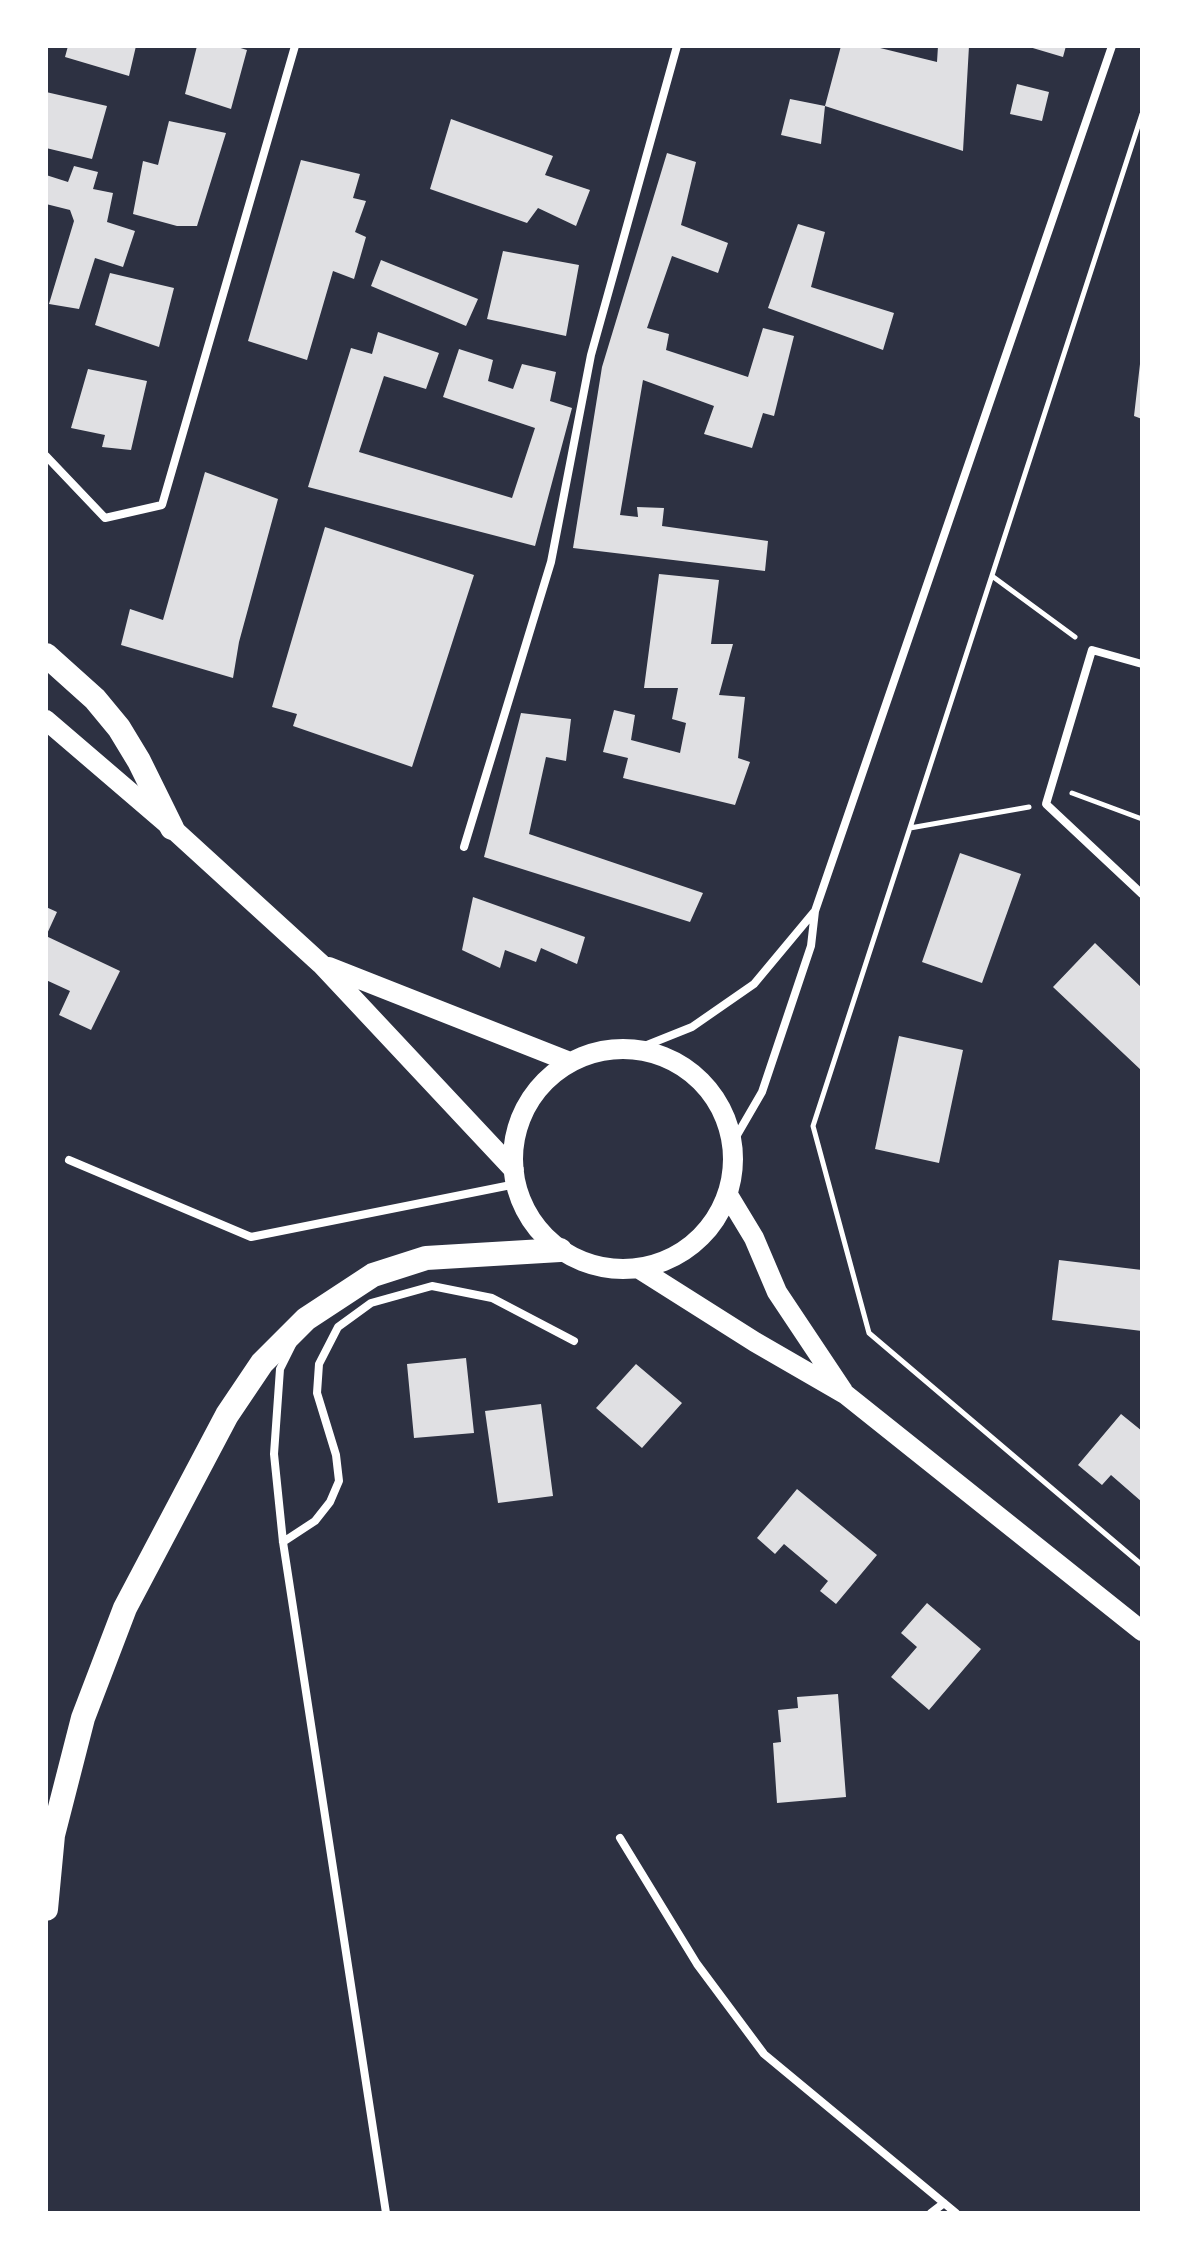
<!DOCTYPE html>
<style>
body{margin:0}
#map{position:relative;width:1188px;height:2259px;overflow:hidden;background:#2d3142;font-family:Cabin,sans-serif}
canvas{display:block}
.frame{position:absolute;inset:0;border:48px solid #fff;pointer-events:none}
</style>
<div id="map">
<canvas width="1188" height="2259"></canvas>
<div class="frame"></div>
</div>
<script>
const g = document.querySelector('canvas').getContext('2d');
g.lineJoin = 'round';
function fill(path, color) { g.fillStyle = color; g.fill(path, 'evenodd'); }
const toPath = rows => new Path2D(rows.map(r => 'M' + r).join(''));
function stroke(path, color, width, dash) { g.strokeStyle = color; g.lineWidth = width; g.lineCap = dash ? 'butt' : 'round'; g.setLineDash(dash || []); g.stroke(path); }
fill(toPath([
 [68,46,136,46,129,76,65,57],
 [197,46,234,46,247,50,231,109,185,94],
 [841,46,872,46,937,62,938,46,969,46,963,151,825,106,821,144,781,135,790,99,825,106],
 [1026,46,1066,46,1063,57],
 [1017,84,1049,92,1042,121,1010,114],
 [46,92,107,106,92,159,46,148],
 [451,119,553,156,545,175,590,190,576,226,538,208,527,223,430,189],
 [169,121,226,133,197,226,177,226,133,214,143,161,158,165],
 [667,153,696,162,681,225,728,243,718,273,672,256,647,328,669,334,666,350,748,377,763,328,794,336,774,416,763,413,752,448,704,434,714,406,643,380,620,515,638,517,637,507,664,508,662,526,768,541,765,571,573,548,602,367],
 [301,160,360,174,353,198,366,201,355,232,366,237,354,279,333,271,307,360,248,341],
 [74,166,98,172,93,189,113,193,107,222,135,231,123,267,95,258,79,309,49,304,74,221,70,210,46,204,46,175,68,182],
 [798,224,825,232,811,287,894,313,883,350,768,308],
 [503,251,579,265,566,336,487,319],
 [381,260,478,299,466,326,371,286],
 [110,273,174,288,159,347,95,325],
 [378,332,439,353,426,389,384,376,359,452,512,498,535,428,443,397,459,349,493,360,488,381,513,389,522,364,556,372,550,401,572,408,535,546,308,487,351,348,372,354],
 [1140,364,1142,364,1142,419,1134,416],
 [88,369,147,381,131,450,102,447,105,435,71,428],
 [205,472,278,499,239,642,233,678,121,645,130,609,163,620],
 [325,527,474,575,412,767,293,726,297,714,272,707],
 [659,574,719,580,711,644,733,644,719,695,745,697,738,758,750,762,735,805,623,778,628,758,603,752,614,710,635,715,631,740,680,753,686,723,672,719,678,688,644,688],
 [521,713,571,719,566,761,546,757,529,834,703,893,690,922,484,857],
 [960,853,1021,874,982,983,922,962],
 [473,897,585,937,577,964,541,948,536,962,505,950,500,968,462,950],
 [46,907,57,912,46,936],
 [46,936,120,971,91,1030,59,1015,70,991,46,980],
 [1095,943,1142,988,1142,1071,1053,987],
 [899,1036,963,1050,939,1163,875,1149],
 [1059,1260,1142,1270,1142,1331,1052,1320],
 [466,1358,474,1433,414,1438,407,1364],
 [636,1364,682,1403,642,1448,596,1408],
 [541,1404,553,1496,498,1503,485,1411],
 [1121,1414,1142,1431,1142,1502,1111,1475,1102,1485,1078,1465],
 [797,1489,877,1555,836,1604,820,1591,828,1581,784,1544,775,1554,757,1538],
 [927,1603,981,1649,929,1710,891,1677,917,1647,901,1633],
 [838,1694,846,1797,777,1803,773,1743,781,1742,778,1710,798,1708,797,1697]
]), '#e0e0e3');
stroke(toPath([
 [1142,114,813,1126,869,1333,1142,1565],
 [992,576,1075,637],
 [1072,793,1142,819],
 [910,828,1029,807]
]), '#fff', 5);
stroke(toPath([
 [46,456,105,518,162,505,295,46],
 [1142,664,1092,650,1046,804,1142,894],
 [464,847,551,562,591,355,677,46],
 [637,1049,692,1027,754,984,814,912],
 [733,1142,762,1092,811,946,815,911,1112,46],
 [69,1160,251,1237,516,1184],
 [292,1345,280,1369,274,1454,283,1542,386,2213],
 [283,1542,315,1521,330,1502,339,1481,336,1455,317,1393,319,1364,338,1327,371,1303,432,1286,492,1298,574,1341],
 [620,1838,697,1964,764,2054,956,2213],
 [931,2213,944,2203]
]), '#fff', 8);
stroke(toPath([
 [46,720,172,828,321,964,514,1170],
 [329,967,570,1062],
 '513 1159a110 110 0 1 1 220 0a110 110 0 1 1-220 0Z',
 [728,1195,754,1238,777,1292,843,1391],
 [638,1268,755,1342,845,1394,1142,1631]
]), '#fff', 20);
stroke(toPath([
 [46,655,95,699,119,728,139,761,172,828],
 [46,1909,53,1835,83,1718,125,1608,227,1415,262,1363,306,1319,373,1275,426,1258,560,1250]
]), '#fff', 24);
</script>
